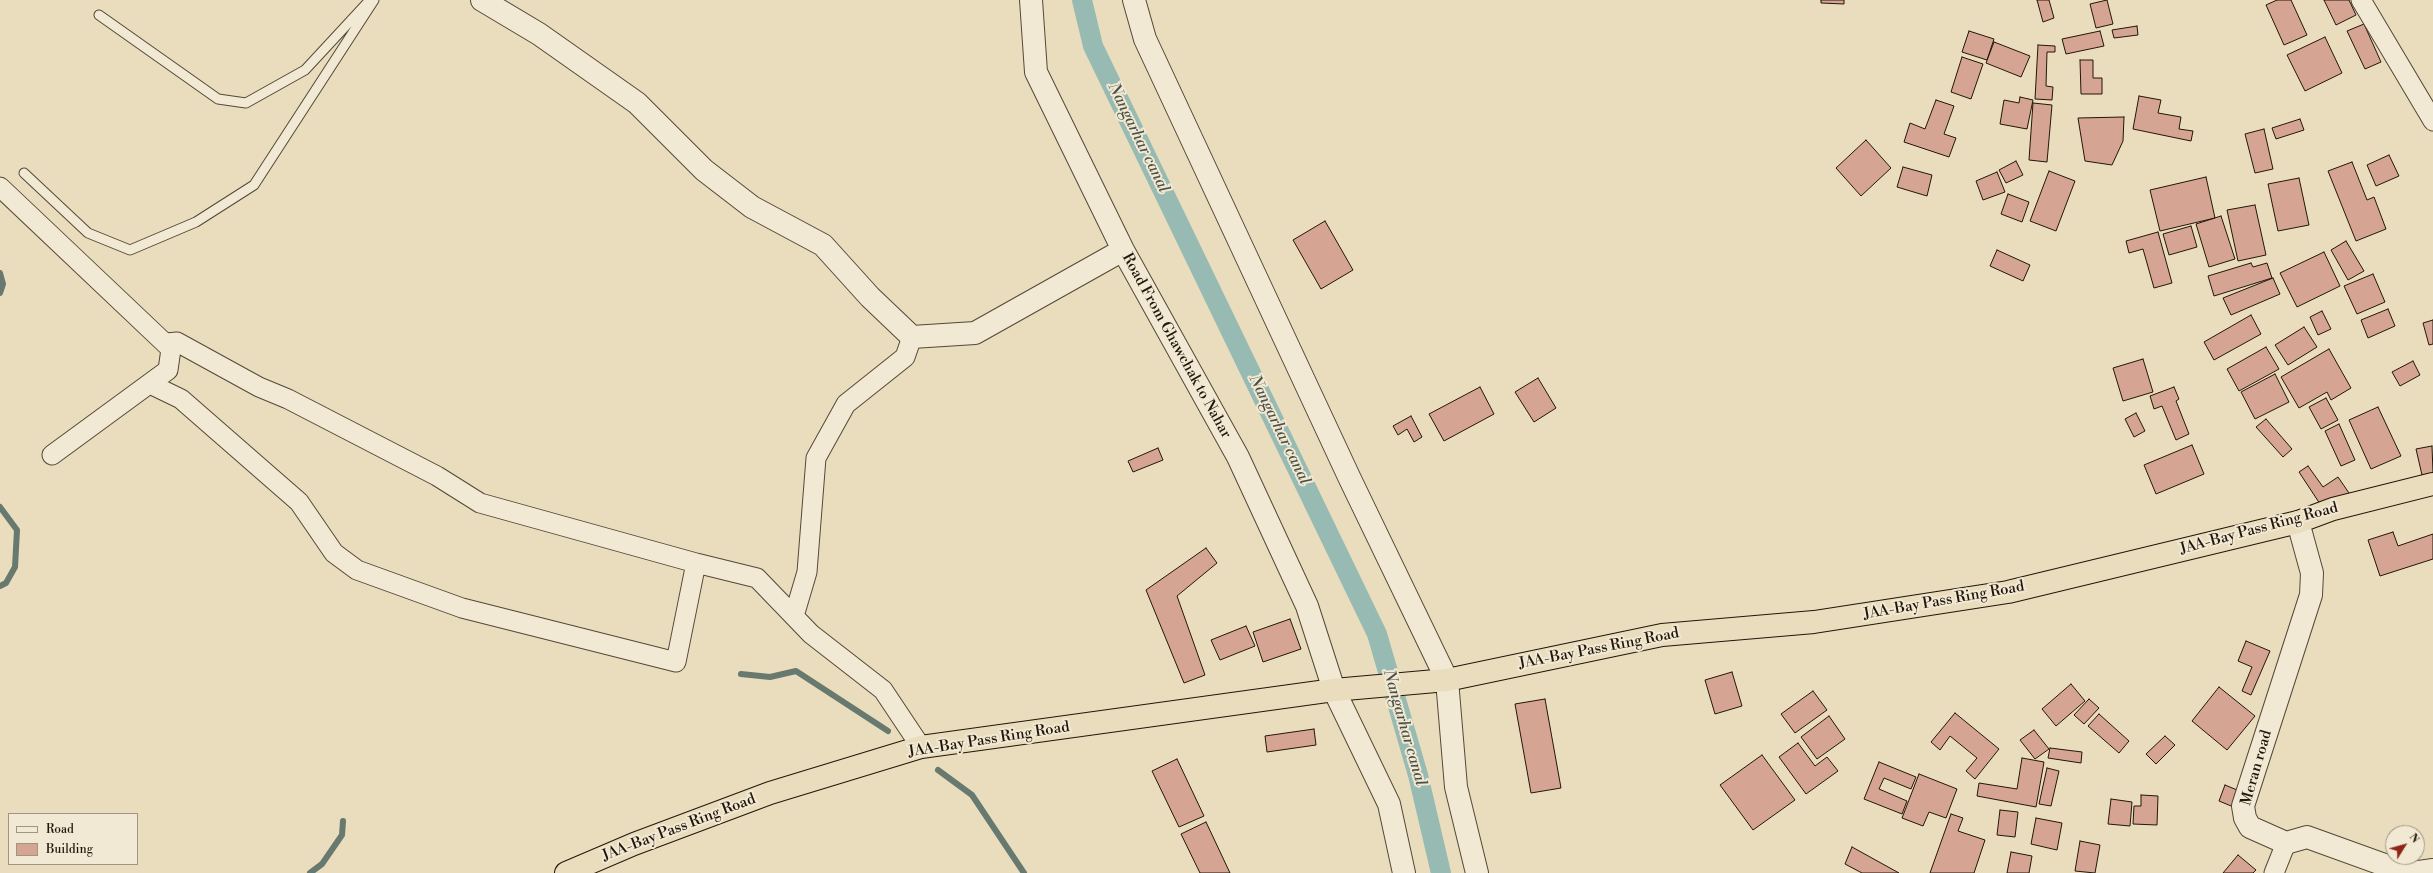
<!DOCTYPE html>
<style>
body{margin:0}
#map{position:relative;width:2433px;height:873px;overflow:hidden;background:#e9ddbd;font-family:"Libre Bodoni",serif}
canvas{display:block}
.legend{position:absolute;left:8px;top:813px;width:130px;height:52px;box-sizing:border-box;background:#f1e9d4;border:1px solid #9e9583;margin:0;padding:5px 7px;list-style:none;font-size:12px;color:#22160a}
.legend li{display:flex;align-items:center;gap:8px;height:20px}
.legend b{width:20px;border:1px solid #9e9583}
.north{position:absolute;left:2385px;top:825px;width:40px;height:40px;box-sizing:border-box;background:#f1e9d4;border:1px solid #9e9583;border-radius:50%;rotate:53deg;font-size:11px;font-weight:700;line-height:16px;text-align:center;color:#22160a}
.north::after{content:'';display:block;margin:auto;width:14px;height:18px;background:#8f2418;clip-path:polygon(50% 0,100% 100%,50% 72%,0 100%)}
</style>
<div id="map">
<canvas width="2433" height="873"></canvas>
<ul class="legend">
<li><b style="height:5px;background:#f1e9d4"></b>Road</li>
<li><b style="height:11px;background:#d6a492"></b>Building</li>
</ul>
<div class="north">N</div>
</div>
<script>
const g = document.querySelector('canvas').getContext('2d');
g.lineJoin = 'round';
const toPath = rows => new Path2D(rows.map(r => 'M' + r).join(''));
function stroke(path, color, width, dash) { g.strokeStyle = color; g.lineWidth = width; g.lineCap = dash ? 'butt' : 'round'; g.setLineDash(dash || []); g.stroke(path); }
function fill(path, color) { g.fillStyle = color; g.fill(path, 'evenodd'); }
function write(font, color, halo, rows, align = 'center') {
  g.font = font + ' "Libre Bodoni",serif'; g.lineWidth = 4; g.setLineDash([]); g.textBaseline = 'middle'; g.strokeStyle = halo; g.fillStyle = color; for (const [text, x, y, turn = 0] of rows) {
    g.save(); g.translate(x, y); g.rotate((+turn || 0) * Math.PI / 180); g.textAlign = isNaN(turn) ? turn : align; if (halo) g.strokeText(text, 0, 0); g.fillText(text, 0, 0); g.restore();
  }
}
stroke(toPath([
 [0,273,3,284,0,293],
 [0,507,17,530,15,567,6,583,0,586],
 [741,674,770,677,796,671,888,731],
 [938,770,972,795,1024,873],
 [310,873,322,864,342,835,343,821]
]), '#68796f', 6);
stroke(toPath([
 [1082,0,1093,46,1377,634,1418,775,1441,873]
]), '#97bbb3', 20);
const building = toPath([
 [1821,0,1844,0,1844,4,1821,3,1821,0],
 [2037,0,2049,0,2054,18,2043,22,2037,0],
 [2107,0,2113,24,2096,28,2090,4,2107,0],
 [2277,0,2291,0,2307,35,2284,45,2266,5,2277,0],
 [2324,0,2349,0,2356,15,2336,25,2324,0],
 [2364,24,2381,62,2365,69,2347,31,2364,24],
 [2137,26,2138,35,2114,38,2112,30,2137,26],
 [1969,31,1994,39,1987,60,1962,52,1969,31],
 [2100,31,2104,46,2066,54,2062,39,2100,31],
 [2325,37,2342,73,2305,91,2287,55,2325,37],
 [1994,42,2030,56,2021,77,1986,63,1994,42],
 [2038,45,2055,46,2055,52,2047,52,2046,86,2053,87,2052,100,2035,99,2038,45],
 [1962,57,1983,64,1971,99,1951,92,1962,57],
 [2080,60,2093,60,2093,78,2102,78,2102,94,2081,94,2080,60],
 [2139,96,2161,100,2158,113,2181,117,2179,129,2193,131,2191,141,2133,129,2139,96],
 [2020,97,2033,100,2027,129,2000,124,2004,100,2019,103,2020,97],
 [1936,100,1954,106,1944,134,1956,138,1949,157,1904,142,1910,123,1925,129,1936,100],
 [2033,103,2052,105,2047,162,2029,160,2033,103],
 [2124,117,2123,141,2112,165,2085,161,2078,118,2124,117],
 [2300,119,2304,130,2276,139,2272,128,2300,119],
 [2264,129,2273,169,2255,173,2245,134,2264,129],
 [1866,140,1891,168,1861,196,1836,168,1866,140],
 [2389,155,2399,176,2376,186,2367,165,2389,155],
 [2016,161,2023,175,2006,183,1999,170,2016,161],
 [2352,162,2367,200,2374,197,2386,229,2356,241,2328,171,2352,162],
 [1903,167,1932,175,1927,196,1897,187,1903,167],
 [2049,171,2075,181,2056,231,2030,221,2049,171],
 [1997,172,2005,192,1983,200,1976,181,1997,172],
 [2206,177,2215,218,2160,231,2150,190,2206,177],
 [2299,178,2309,225,2278,231,2268,184,2299,178],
 [2008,194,2029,202,2022,222,2001,214,2008,194],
 [2255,205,2266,255,2238,261,2227,210,2255,205],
 [2221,216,2235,259,2209,267,2196,224,2221,216],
 [1325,221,1353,270,1321,289,1293,240,1325,221],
 [2191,226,2197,247,2169,255,2163,234,2191,226],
 [2158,232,2172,283,2154,288,2143,249,2129,253,2126,241,2158,232],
 [2346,241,2364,271,2348,280,2331,250,2346,241],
 [1997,250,2030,265,2023,281,1990,266,1997,250],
 [2324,252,2340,286,2297,307,2280,273,2324,252],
 [2251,263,2253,267,2267,263,2272,278,2214,296,2208,276,2251,263],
 [2373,274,2385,302,2357,314,2344,286,2373,274],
 [2273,278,2280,294,2231,315,2223,298,2273,278],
 [2388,309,2395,326,2368,338,2361,320,2388,309],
 [2322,311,2331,329,2318,335,2310,317,2322,311],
 [2251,315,2261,334,2214,360,2204,342,2251,315],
 [2433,320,2433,344,2429,345,2423,323,2433,320],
 [2304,327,2317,347,2288,365,2275,345,2304,327],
 [2266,347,2279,369,2239,391,2227,369,2266,347],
 [2329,349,2351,388,2331,400,2327,392,2299,408,2281,377,2329,349],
 [2143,359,2153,392,2123,401,2113,368,2143,359],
 [2413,361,2420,375,2400,386,2392,372,2413,361],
 [2275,374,2289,402,2255,419,2241,392,2275,374],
 [1538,378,1556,408,1534,422,1515,392,1538,378],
 [1480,387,1494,414,1444,441,1429,414,1480,387],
 [2174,387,2179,399,2176,401,2189,434,2176,440,2162,406,2154,409,2150,396,2174,387],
 [2326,398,2338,420,2321,429,2309,407,2326,398],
 [2378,407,2401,456,2371,469,2349,420,2378,407],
 [2136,413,2145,431,2134,437,2125,419,2136,413],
 [1411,416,1422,437,1414,442,1407,429,1398,435,1393,426,1411,416],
 [2266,419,2292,449,2283,457,2256,427,2266,419],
 [2339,424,2355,460,2341,466,2325,431,2339,424],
 [2192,445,2204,474,2156,494,2144,465,2192,445],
 [2432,446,2433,473,2422,475,2416,449,2432,446],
 [1158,448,1163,460,1133,472,1128,461,1158,448],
 [2308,466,2323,487,2338,477,2349,493,2324,510,2299,472,2308,466],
 [2393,532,2398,546,2433,534,2433,559,2380,576,2368,540,2393,532],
 [1206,548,1217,563,1177,596,1205,675,1184,683,1146,590,1206,548],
 [1290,619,1301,649,1263,662,1253,632,1290,619],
 [1246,626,1255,646,1220,660,1211,640,1246,626],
 [2246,641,2270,651,2251,695,2242,691,2252,667,2238,661,2246,641],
 [1732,672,1742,706,1715,714,1705,680,1732,672],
 [2071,684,2085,701,2056,726,2042,709,2071,684],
 [2219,687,2255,716,2227,750,2192,721,2219,687],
 [1813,691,1827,710,1795,733,1781,714,1813,691],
 [1545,699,1561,788,1531,793,1515,704,1545,699],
 [2089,699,2099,708,2084,724,2074,715,2089,699],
 [1955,713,1999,749,1975,779,1966,771,1977,758,1950,736,1940,750,1931,742,1955,713],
 [2099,714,2129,741,2119,753,2088,726,2099,714],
 [1829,716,1845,739,1817,759,1801,737,1829,716],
 [1314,729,1316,745,1267,752,1265,736,1314,729],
 [2034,730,2049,749,2035,759,2020,740,2034,730],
 [2165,736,2175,745,2156,764,2146,754,2165,736],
 [1798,743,1815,766,1827,757,1838,771,1806,794,1779,757,1798,743],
 [2050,748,2082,752,2081,763,2048,758,2050,748],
 [1762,755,1795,800,1753,830,1720,785,1762,755],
 [2022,758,2044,762,2036,807,1977,796,1979,783,2017,789,2022,758],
 [1177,759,1204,816,1179,827,1152,771,1177,759],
 [1879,762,1916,777,1911,789,1884,778,1879,789,1907,801,1902,814,1864,799,1879,762],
 [2047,768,2059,771,2051,806,2039,804,2047,768],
 [1919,774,1957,789,1946,818,1929,812,1923,826,1902,818,1919,774],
 [2225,785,2242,792,2236,808,2219,801,2225,785],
 [2141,795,2158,796,2157,825,2133,824,2134,806,2141,806,2141,795],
 [2111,799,2132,802,2130,826,2108,824,2111,799],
 [2000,810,2018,812,2015,837,1997,835,2000,810],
 [1951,814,1963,818,1958,831,1985,840,1974,873,1930,873,1951,814],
 [2036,818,2062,823,2057,850,2031,844,2036,818],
 [1206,822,1230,873,1200,873,1181,834,1206,822],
 [2080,841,2100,845,2095,873,2075,871,2080,841],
 [1852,847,1899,873,1862,873,1845,864,1852,847],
 [2011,852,2032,856,2029,873,2007,873,2011,852],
 [2238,855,2256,870,2253,873,2223,873,2238,855]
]);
fill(building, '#d6a492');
stroke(building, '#22160a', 1);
const service = toPath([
 [99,15,218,99,246,103,305,70,368,2],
 [24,173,88,233,130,250,196,222,254,185,374,0]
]);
const minor = toPath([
 [2361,0,2433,121],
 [0,187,171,349,168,370,52,455],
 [167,343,177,342,259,387,288,399,437,476,480,503,696,563],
 [150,384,181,399,299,502,334,553,357,570,462,608,676,662,696,563,757,578,811,634,883,690,921,747],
 [794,616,807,572,816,458,846,404,905,357,912,337],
 [2274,873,2286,843]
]);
const tertiary = toPath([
 [482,0,539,34,637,103,704,170,752,207,823,245,870,297,912,337,975,333,1123,250],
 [1031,0,1036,72,1123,250,1238,457,1307,606,1334,690,1389,804,1404,873],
 [1134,0,1145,39,1350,479,1447,680,1456,787,1477,873],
 [2298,522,2312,573,2311,595,2243,806,2245,818,2250,827,2286,843,2307,837,2393,868,2412,873,2433,870]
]);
const trunk = toPath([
 [566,873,634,844,770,793,921,747,1334,690,1447,680,1662,635,1814,622,2008,592,2298,522,2333,509,2433,484]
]);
stroke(service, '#544837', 11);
stroke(minor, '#544837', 21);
stroke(tertiary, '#544837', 24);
stroke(trunk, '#22160a', 24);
stroke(service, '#f1e9d4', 9);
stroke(minor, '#f1e9d4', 19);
stroke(tertiary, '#f1e9d4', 22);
stroke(trunk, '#e9ddbd', 22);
write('15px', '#22160a', '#f1e9d4', [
 ["Road From Ghawchak to Nahar",1176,346,61],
 ["JAA-Bay Pass Ring Road",2259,529,-15],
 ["JAA-Bay Pass Ring Road",1944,601,-10],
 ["JAA-Bay Pass Ring Road",1599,649,-11],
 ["JAA-Bay Pass Ring Road",989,740,-9],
 ["Meran road",2257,768,-74],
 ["JAA-Bay Pass Ring Road",679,828,-21]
]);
write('italic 16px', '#4b5045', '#f1e9d4', [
 ["Nangarhar canal",1138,138,64],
 ["Nangarhar canal",1279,430,64],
 ["Nangarhar canal",1404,728,74]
]);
</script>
